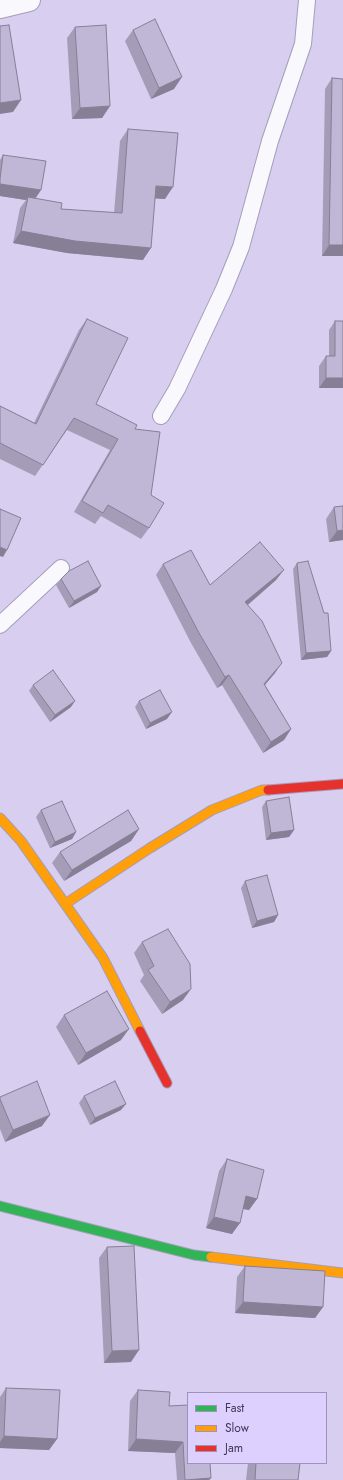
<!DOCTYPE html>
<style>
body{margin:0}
#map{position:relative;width:343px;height:1480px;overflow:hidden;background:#d8ceef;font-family:Jost,sans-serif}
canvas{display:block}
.legend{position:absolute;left:187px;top:1392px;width:140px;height:72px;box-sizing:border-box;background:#ded0fe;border:1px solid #9f92ba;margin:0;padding:5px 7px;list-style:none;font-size:12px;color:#403655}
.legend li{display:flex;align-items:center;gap:8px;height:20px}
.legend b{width:20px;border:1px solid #9f92ba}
</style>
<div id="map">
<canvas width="343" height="1480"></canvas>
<ul class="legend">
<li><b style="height:5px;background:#30b455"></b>Fast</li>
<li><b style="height:5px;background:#ff9f0a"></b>Slow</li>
<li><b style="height:5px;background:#e5322d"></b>Jam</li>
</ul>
</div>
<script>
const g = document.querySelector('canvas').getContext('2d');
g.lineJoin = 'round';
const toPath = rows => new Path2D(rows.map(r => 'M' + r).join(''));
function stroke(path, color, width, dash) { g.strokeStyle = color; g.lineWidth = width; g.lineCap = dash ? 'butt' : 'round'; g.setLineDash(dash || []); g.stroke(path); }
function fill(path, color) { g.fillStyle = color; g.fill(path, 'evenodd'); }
const lane = toPath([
 [161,416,177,389,224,289,241,247,270,141,303,44,307,0],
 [0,625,61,568]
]);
const street = toPath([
 [0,7,29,0]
]);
const fast = toPath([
 [0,1206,194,1255,211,1257]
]);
const slow = toPath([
 [0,818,21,841,103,958,140,1031],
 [65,904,150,848,212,810,262,790,268,790],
 [211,1257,343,1273]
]);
const jam = toPath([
 [268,790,343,784],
 [140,1031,167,1083]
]);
stroke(lane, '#a69dba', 18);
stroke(street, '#a69dba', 24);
stroke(fast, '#a69dba', 11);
stroke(slow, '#a69dba', 11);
stroke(jam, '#a69dba', 11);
stroke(lane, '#f9f8fd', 16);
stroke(street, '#f9f8fd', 22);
stroke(fast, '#30b455', 9);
stroke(slow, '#ff9f0a', 9);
stroke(jam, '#e5322d', 9);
fill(toPath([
 [75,27,110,106,102,118,72,119,67,38],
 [133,30,174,89,151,99,125,41],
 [332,78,343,256,322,256,325,89],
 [128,129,165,199,155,198,143,260,67,253,13,243,20,208,26,200,0,196,0,160,3,155,41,190,36,198,61,209,114,213,120,141],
 [87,319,96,404,135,429,151,495,149,528,141,539,101,516,95,524,74,512,110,450,67,430,35,476,0,459,0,406,34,423,79,330],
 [335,321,343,321,343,388,319,388,319,366,326,356,329,356,329,330],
 [334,507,343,540,329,542,326,519],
 [297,563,331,651,327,657,301,660,293,569],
 [163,564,210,585,276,580,248,605,275,673,265,685,291,729,284,740,263,753,222,685,217,688,191,643,156,575],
 [61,579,101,586,97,592,69,608,56,585],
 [33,685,71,707,50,722,29,691],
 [139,701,167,719,146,729,135,707],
 [266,801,294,830,289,837,266,840,262,807],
 [41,810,76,832,72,839,50,848,36,817],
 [139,829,131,841,64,881,52,863,60,852],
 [245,881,278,915,274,922,252,928,241,888],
 [142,942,183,1000,162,1014,140,981,144,975,134,953],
 [64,1015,121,1040,78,1065,56,1027],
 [84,1096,121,1110,90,1125,79,1103],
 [0,1097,42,1126,5,1142,0,1129],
 [227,1159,257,1199,249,1210,243,1209,232,1234,206,1228,219,1171],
 [107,1247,131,1362,104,1363,99,1258],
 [245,1266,323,1307,315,1318,235,1313,237,1277],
 [6,1388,57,1439,49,1450,0,1448,0,1397],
 [138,1390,169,1406,211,1478,209,1480,177,1480,175,1453,128,1451,130,1401],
 [248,1463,300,1463,298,1480,246,1480]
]), '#a59db8');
fill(toPath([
 [182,77,174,89,151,99,159,88],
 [21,100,13,112,0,114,0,103],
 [110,106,102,118,72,119,80,108],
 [0,184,41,190,33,201,28,197,26,200,0,196],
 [156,186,173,187,165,199,148,198],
 [21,231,151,248,143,260,67,253,13,243],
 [329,245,343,245,343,256,322,256],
 [326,378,343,378,343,388,319,388],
 [343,530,343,540,329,542,337,531],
 [0,547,7,550,3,557,0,556],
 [284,570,276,580,238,613,245,602],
 [101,586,97,592,69,608,74,601],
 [331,651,327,657,301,660,306,653],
 [282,663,275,673,256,695,264,684],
 [229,675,222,685,217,688,225,677],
 [75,701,71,707,50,722,55,715],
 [172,712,167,719,146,729,150,723],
 [291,729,284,740,263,753,271,742],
 [139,829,131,841,64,881,72,870],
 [294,830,289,837,266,840,271,833],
 [76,832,72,839,50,848,55,842],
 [278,915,274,922,252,928,257,921],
 [191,989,183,1000,162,1014,170,1002],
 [129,1029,121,1040,78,1065,86,1053],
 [126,1104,121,1110,90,1125,95,1118],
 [50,1115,42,1126,5,1142,13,1130],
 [246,1196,257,1199,249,1210,238,1208],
 [214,1217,240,1223,232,1234,206,1228],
 [243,1302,323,1307,315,1318,235,1313],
 [139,1350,131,1362,104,1363,112,1351],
 [4,1436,57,1439,49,1450,0,1448,0,1442],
 [136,1439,183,1442,175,1453,128,1451],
 [211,1478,209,1480,185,1480]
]), '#867f96');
const building = toPath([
 [155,19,182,77,159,88,133,30,155,19],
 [9,25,21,100,0,103,0,26,9,25],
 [106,25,110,106,80,108,75,27,106,25],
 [332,78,343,79,343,245,329,245,332,78],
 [128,129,178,133,173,187,156,186,151,248,75,241,21,231,28,197,62,203,61,209,122,213,128,129],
 [3,155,46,161,41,190,0,184,0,179,3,155],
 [87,319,128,338,96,404,137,425,135,429,160,432,151,495,164,503,149,528,108,505,103,513,82,501,118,439,74,418,43,465,0,443,0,406,36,424,87,319],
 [335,321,343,321,343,378,326,378,326,356,335,356,335,321],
 [343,506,343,530,337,531,334,507,343,506],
 [0,509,21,518,7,550,0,547,0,509],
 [260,542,284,570,245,602,262,621,282,663,264,684,291,729,271,742,229,675,225,677,199,633,163,564,191,550,210,585,260,542],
 [88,561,101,586,74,601,61,579,69,571,88,561],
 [308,561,324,613,328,613,331,651,306,653,297,563,308,561],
 [53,670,75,701,55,715,33,685,53,670],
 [160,690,172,712,150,723,139,701,160,690],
 [289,797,294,830,271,833,266,801,289,797],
 [62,801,76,832,55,842,41,810,62,801],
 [128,810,139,829,72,870,60,852,128,810],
 [267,875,278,915,257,921,245,881,267,875],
 [168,929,190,964,191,989,170,1002,148,970,154,966,142,942,168,929],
 [107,991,129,1029,86,1053,64,1015,107,991],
 [37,1081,50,1115,13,1130,0,1099,0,1097,37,1081],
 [115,1081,126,1104,95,1118,84,1096,115,1081],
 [227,1159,264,1170,257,1199,246,1196,240,1223,214,1217,227,1159],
 [134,1246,139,1350,112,1351,107,1247,134,1246],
 [245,1266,325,1271,323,1307,243,1302,245,1266],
 [6,1388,60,1390,57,1439,4,1436,6,1388],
 [138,1390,170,1392,169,1406,188,1405,188,1463,210,1463,211,1478,185,1480,183,1442,136,1439,138,1390],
 [256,1463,300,1463,298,1480,255,1480,256,1463]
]);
fill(building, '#c0b6d6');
stroke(building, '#867f96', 1);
</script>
